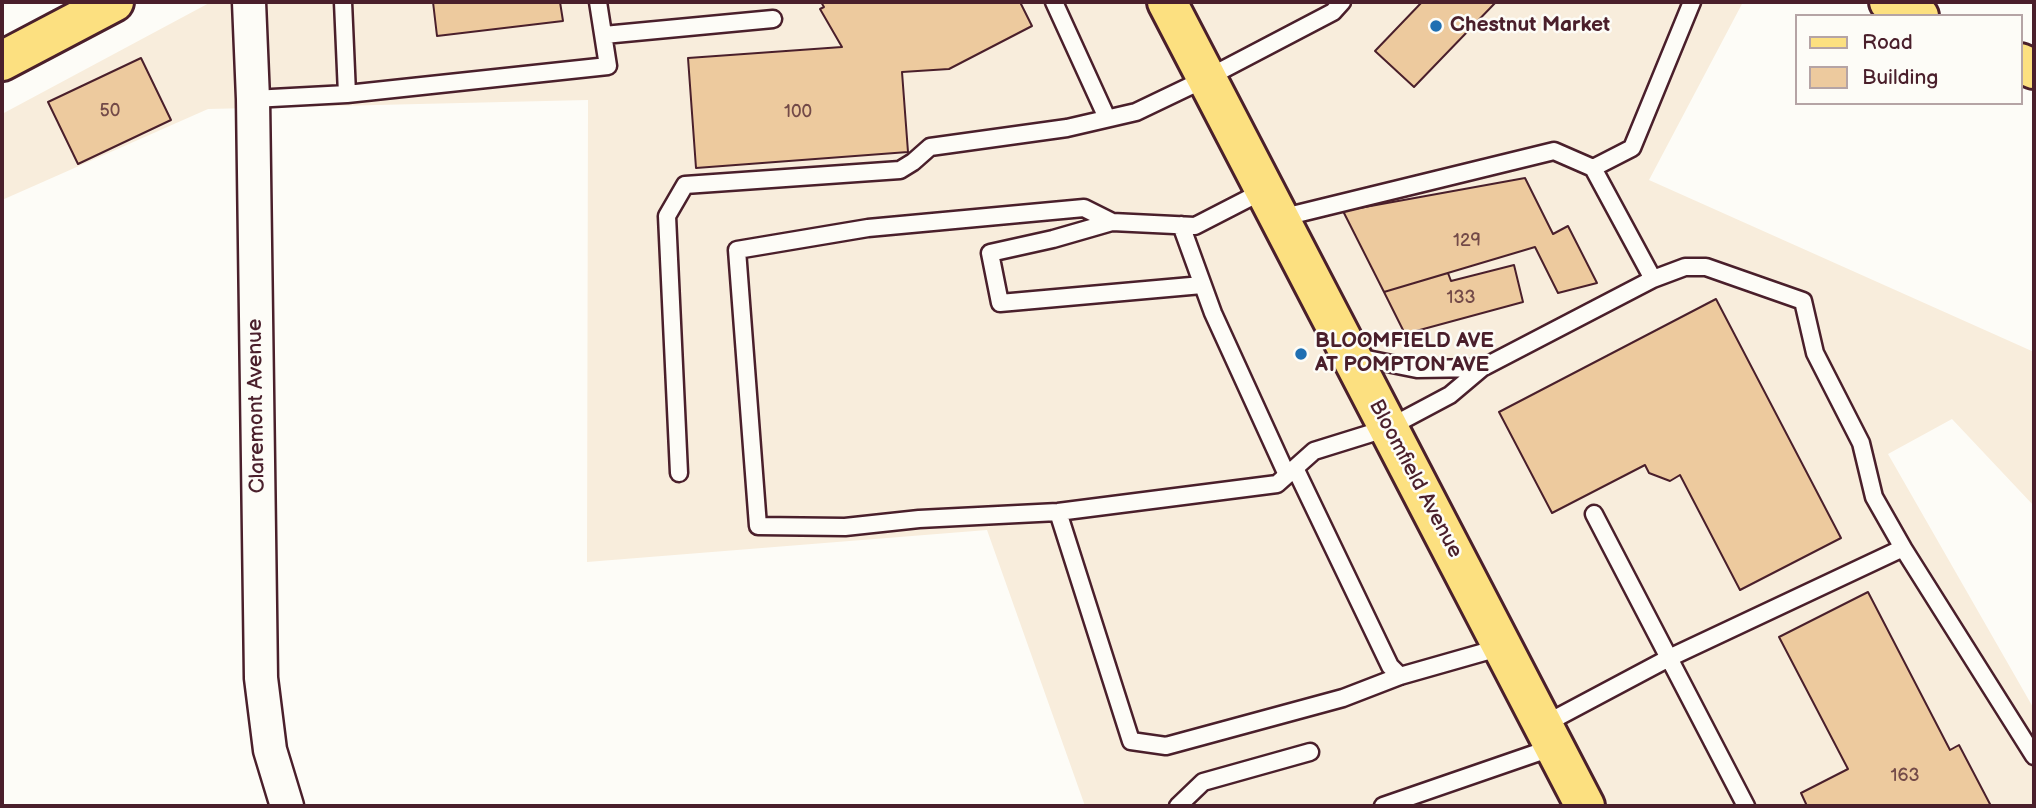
<!DOCTYPE html>
<style>
body{margin:0}
#map{position:relative;width:2036px;height:808px;overflow:hidden;background:#fdfcf7;font-family:"Balsamiq Sans",sans-serif}
canvas{display:block}
.frame{position:absolute;inset:0;border:4px solid #4a1f2b;pointer-events:none}
.legend{position:absolute;left:1795px;top:14px;width:228px;height:91px;box-sizing:border-box;background:#fdfcf7;border:2px solid #b5a4a5;margin:0;padding:9px 12px;list-style:none;font-size:21px;color:#4a1f2b}
.legend li{display:flex;align-items:center;gap:14px;height:35px}
.legend b{width:35px;border:2px solid #b5a4a5}
</style>
<div id="map">
<canvas width="2036" height="808"></canvas>
<div class="frame"></div>
<ul class="legend">
<li><b style="height:9px;background:#fce080"></b>Road</li>
<li><b style="height:19px;background:#edca9e"></b>Building</li>
</ul>
</div>
<script>
const g = document.querySelector('canvas').getContext('2d');
g.lineJoin = 'round';
function fill(path, color) { g.fillStyle = color; g.fill(path, 'evenodd'); }
const toPath = rows => new Path2D(rows.map(r => 'M' + r).join(''));
function stroke(path, color, width, dash) { g.strokeStyle = color; g.lineWidth = width; g.lineCap = dash ? 'butt' : 'round'; g.setLineDash(dash || []); g.stroke(path); }
function write(font, color, halo, rows, align = 'center') {
  g.font = font + ' "Balsamiq Sans",sans-serif'; g.lineWidth = 5; g.setLineDash([]); g.textBaseline = 'middle'; g.strokeStyle = halo; g.fillStyle = color; for (const [text, x, y, turn = 0] of rows) {
    g.save(); g.translate(x, y); g.rotate((+turn || 0) * Math.PI / 180); g.textAlign = isNaN(turn) ? turn : align; if (halo) g.strokeText(text, 0, 0); g.fillText(text, 0, 0); g.restore();
  }
}
fill(toPath([
 [211,2,1743,2,1649,180,2034,352,2034,506,1952,419,1888,454,2034,709,2034,806,1085,806,987,530,587,562,588,100,208,109,2,200,2,114]
]), '#f8eddc');
const building = toPath([
 [433,2,560,2,563,21,437,36,433,2],
 [821,2,1020,2,1032,26,949,69,902,72,908,152,696,168,688,58,842,47,820,9,824,7,821,2],
 [1422,2,1496,2,1414,87,1375,51,1422,2],
 [141,58,171,120,78,164,48,102,141,58],
 [1525,178,1553,234,1568,226,1597,283,1558,293,1535,247,1384,292,1343,211,1525,178],
 [1514,265,1523,302,1405,334,1384,292,1448,273,1451,281,1514,265],
 [1716,299,1841,538,1740,590,1680,475,1670,481,1649,473,1645,465,1552,513,1499,412,1716,299],
 [1868,592,1950,750,1959,745,1991,806,1807,806,1801,793,1848,769,1779,637,1868,592]
]);
fill(building, '#edca9e');
stroke(building, '#4a1f2b', 2);
const service = toPath([
 [343,2,347,94],
 [1054,2,1107,118],
 [604,35,773,19],
 [253,99,347,94,608,66,598,2],
 [1593,168,1653,279],
 [1265,190,1195,226,1112,222,1084,208,868,228,737,250,758,526,845,527,919,519,1058,512,1277,484,1314,451,1388,428,1450,395,1482,368,1653,279,1685,267,1706,267,1803,301,1815,353,1861,443,1874,497,1903,548],
 [1280,218,1554,151,1593,168,1632,148,1692,2],
 [1112,222,1053,239,990,253,1000,303,1202,285],
 [1181,225,1213,313,1287,475],
 [1357,357,1417,369,1482,368],
 [1295,468,1390,666,1400,676],
 [679,473,667,216,685,185,900,170,913,162,930,147,1067,128,1136,112,1207,78,1333,12,1342,2],
 [1058,512,1131,741,1166,746,1343,698,1400,676,1502,647],
 [1594,514,1746,806],
 [1543,725,1669,658,1903,548,2034,756],
 [1178,806,1203,782,1310,752],
 [1383,806,1554,747]
]);
const minor = toPath([
 [249,2,253,99,261,678,270,750,287,806]
]);
const primary = toPath([
 [1167,2,1585,806],
 [1889,2,1919,16],
 [2,61,114,2],
 [2020,63,2034,69]
]);
stroke(service, '#4a1f2b', 21);
stroke(minor, '#4a1f2b', 37);
stroke(primary, '#4a1f2b', 44);
stroke(service, '#fdfcf7', 16);
stroke(minor, '#fdfcf7', 32);
stroke(primary, '#fce080', 38);
for (const [x, y, r, color] of [
 [1436,26,7,"#1f6fb2"],
 [1301,354,7,"#1f6fb2"]
]) { const dot = new Path2D(); dot.arc(x, y, r, 0, 2 * Math.PI); g.fillStyle = color; g.fill(dot); stroke(dot, '#fdfcf7', 2.5); }
write('18px', '#734a48', null, [
 ["50",110,111],
 ["100",798,112],
 ["129",1467,241],
 ["133",1461,298],
 ["163",1905,776]
]);
write('bold 21px', '#4a1f2b', '#fdfcf7', [
 ["Chestnut Market",1450,26],
 ["BLOOMFIELD AVE",1315,342],
 ["AT POMPTON AVE",1315,366]
], 'left');
write('21px', '#4a1f2b', '#fdfcf7', [
 ["Claremont Avenue",257,406,-91],
 ["Bloomfield Avenue",1415,479,62]
]);
</script>
